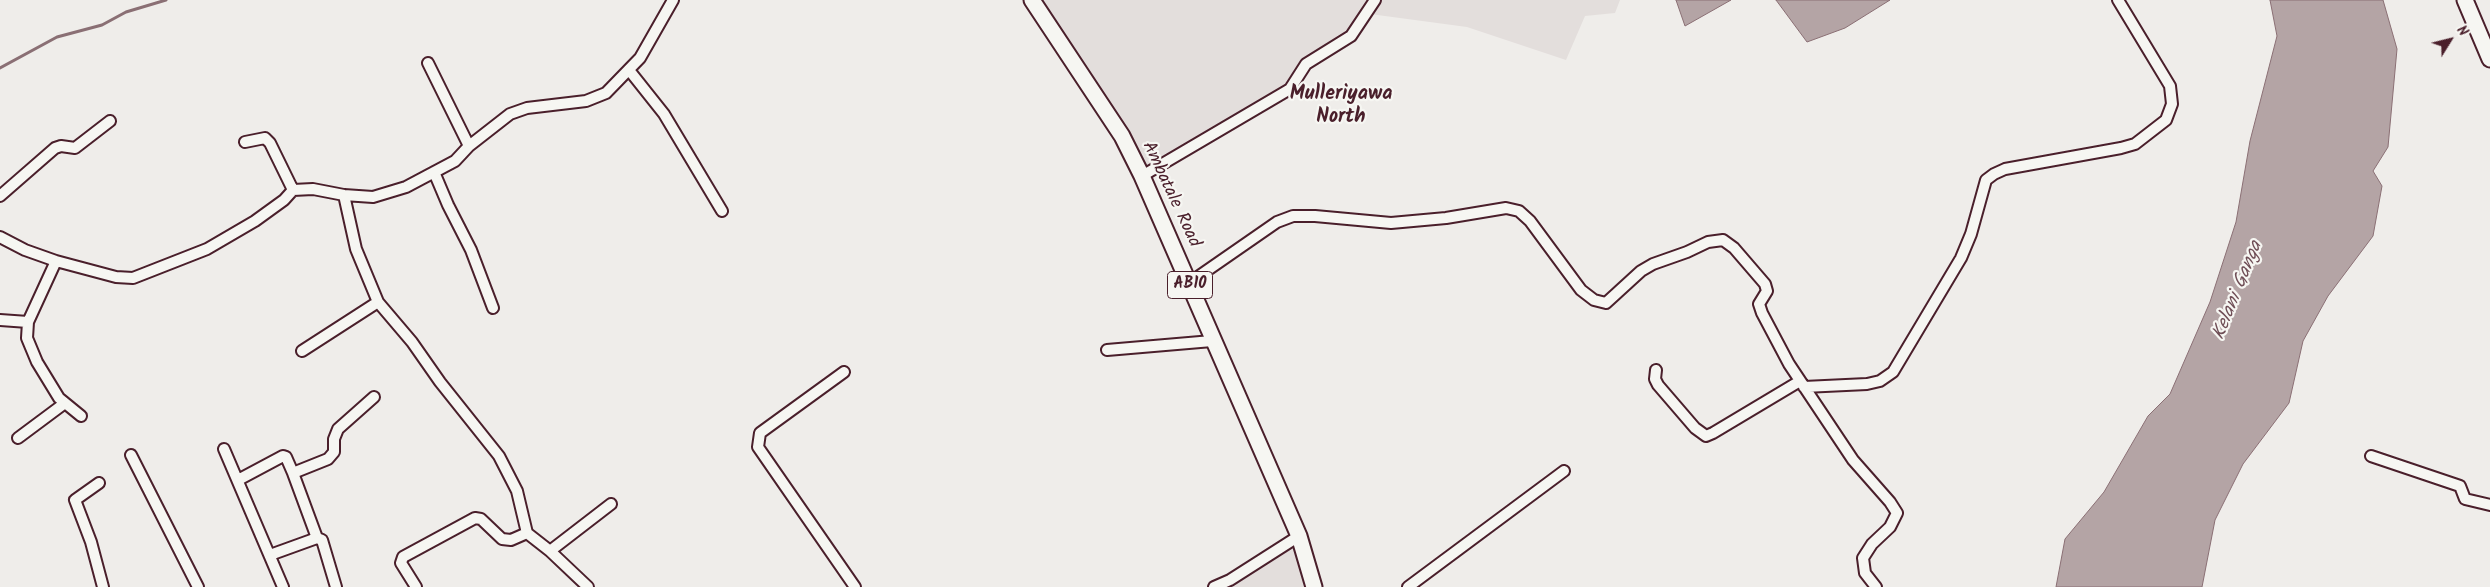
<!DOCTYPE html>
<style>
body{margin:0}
#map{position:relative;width:2490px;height:587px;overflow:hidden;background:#efedea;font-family:Kalam,sans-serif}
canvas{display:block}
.north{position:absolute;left:2425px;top:15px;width:50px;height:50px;-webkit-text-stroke:4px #f6f6f2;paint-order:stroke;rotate:54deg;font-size:14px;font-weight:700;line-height:20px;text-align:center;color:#4a1f2b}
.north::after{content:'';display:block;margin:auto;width:18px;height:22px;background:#4a1f2b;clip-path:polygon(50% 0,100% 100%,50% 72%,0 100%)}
</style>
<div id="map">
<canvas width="2490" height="587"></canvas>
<div class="north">N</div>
</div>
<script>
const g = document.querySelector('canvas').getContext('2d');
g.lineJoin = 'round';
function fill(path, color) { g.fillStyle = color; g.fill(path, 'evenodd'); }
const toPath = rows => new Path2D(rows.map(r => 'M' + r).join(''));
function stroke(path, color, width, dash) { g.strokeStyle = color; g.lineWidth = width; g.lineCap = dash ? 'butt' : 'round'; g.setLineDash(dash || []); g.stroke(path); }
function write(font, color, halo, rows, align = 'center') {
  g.font = font + ' Kalam,sans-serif'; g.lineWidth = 4.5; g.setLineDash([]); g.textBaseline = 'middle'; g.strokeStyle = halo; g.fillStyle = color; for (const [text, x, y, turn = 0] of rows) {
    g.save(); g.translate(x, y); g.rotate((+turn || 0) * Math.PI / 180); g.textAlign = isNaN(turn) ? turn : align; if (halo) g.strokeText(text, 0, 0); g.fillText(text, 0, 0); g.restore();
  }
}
fill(toPath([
 [1041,0,1373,0,1351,32,1342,33,1304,58,1285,85,1145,169,1090,70],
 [1379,0,1620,0,1615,13,1585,16,1566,60,1467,27,1370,14],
 [1294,544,1307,587,1228,587,1239,582,1267,560]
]), '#e3dedc');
const water = toPath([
 [1676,0,1731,0,1685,26,1676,0],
 [1776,0,1890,0,1845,28,1807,42,1776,0],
 [2270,0,2383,0,2397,49,2388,147,2373,171,2382,186,2373,236,2328,296,2303,341,2289,403,2243,464,2215,520,2202,587,2056,587,2065,539,2104,492,2148,416,2170,394,2210,302,2236,222,2250,141,2277,36,2270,0]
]);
fill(water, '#b4a4a5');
stroke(water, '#8a6f74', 1);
stroke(toPath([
 [0,68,57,37,102,25,126,12,166,0]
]), '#8a6f74', 3);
const minor = toPath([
 [428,63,469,146],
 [629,70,664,114,722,211],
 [245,142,265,138,270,143,293,190],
 [434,172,448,205,471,250,493,308],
 [1142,176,1290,89,1306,64,1351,36,1375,0],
 [344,195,356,249,378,302,412,342,440,382,499,456,517,491,527,533,550,551,588,587],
 [0,196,55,148,61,146,75,148,110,121],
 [0,237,25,250,56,261,116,277,133,278,207,249,255,221,284,200,293,190,313,189,344,195,373,197,406,187,455,161,469,146,510,114,527,108,586,101,606,93,640,58,673,0],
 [56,261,28,322,27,338,37,362,59,398,81,416],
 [1189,283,1277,222,1293,216,1315,216,1391,223,1446,218,1506,208,1519,211,1530,221,1581,290,1594,300,1606,303,1641,271,1653,264,1687,252,1708,242,1723,240,1734,248,1765,284,1767,291,1759,304,1762,313,1789,364,1853,460,1890,502,1897,513,1890,527,1872,544,1863,558,1865,573,1876,587],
 [0,320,28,322],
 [1107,350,1212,341],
 [302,351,378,302],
 [1656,370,1655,379,1658,385,1695,428,1706,436,1713,433,1800,381],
 [844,372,760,433,758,447,855,587],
 [1804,387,1867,384,1880,381,1893,372,1961,258,1971,234,1986,180,1994,174,2005,169,2121,148,2135,144,2166,120,2172,104,2170,86,2118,0],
 [18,438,65,403],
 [224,449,283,587],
 [131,455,198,587],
 [2371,456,2460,486,2465,499,2490,505],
 [293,473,328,459,334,452,334,439,338,429,374,397],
 [238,480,283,456,286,457,293,473,317,538,270,555],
 [99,483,75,500,91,542,103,587],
 [317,538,322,540,336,587],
 [550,551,611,504],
 [416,587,401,563,403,557,475,518,481,519,502,539,511,540,527,533],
 [1214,587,1230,580,1299,536],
 [1408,587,1564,471]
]);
const primary = toPath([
 [1032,0,1122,136,1142,176,1299,536,1314,587],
 [2465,0,2490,59]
]);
stroke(minor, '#4a1f2b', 14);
stroke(primary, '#4a1f2b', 19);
stroke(minor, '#f6f6f2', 10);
stroke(primary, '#f6f6f2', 15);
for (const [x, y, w] of [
 [1190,285,45]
]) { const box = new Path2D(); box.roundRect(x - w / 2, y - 13.5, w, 27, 4); g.fillStyle = '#f6f6f2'; g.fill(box); stroke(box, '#4a1f2b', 1); }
write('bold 16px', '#4a1f2b', null, [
 ["AB10",1190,285]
]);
write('18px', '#4a1f2b', '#f6f6f2', [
 ["Ambatale Road",1170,195,65]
]);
write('italic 19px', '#6f4e56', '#f6f6f2', [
 ["Kelani Ganga",2239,291,-68]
]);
write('bold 20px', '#4a1f2b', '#f6f6f2', [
 ["Mulleriyawa",1341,96],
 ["North",1341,119]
]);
</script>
